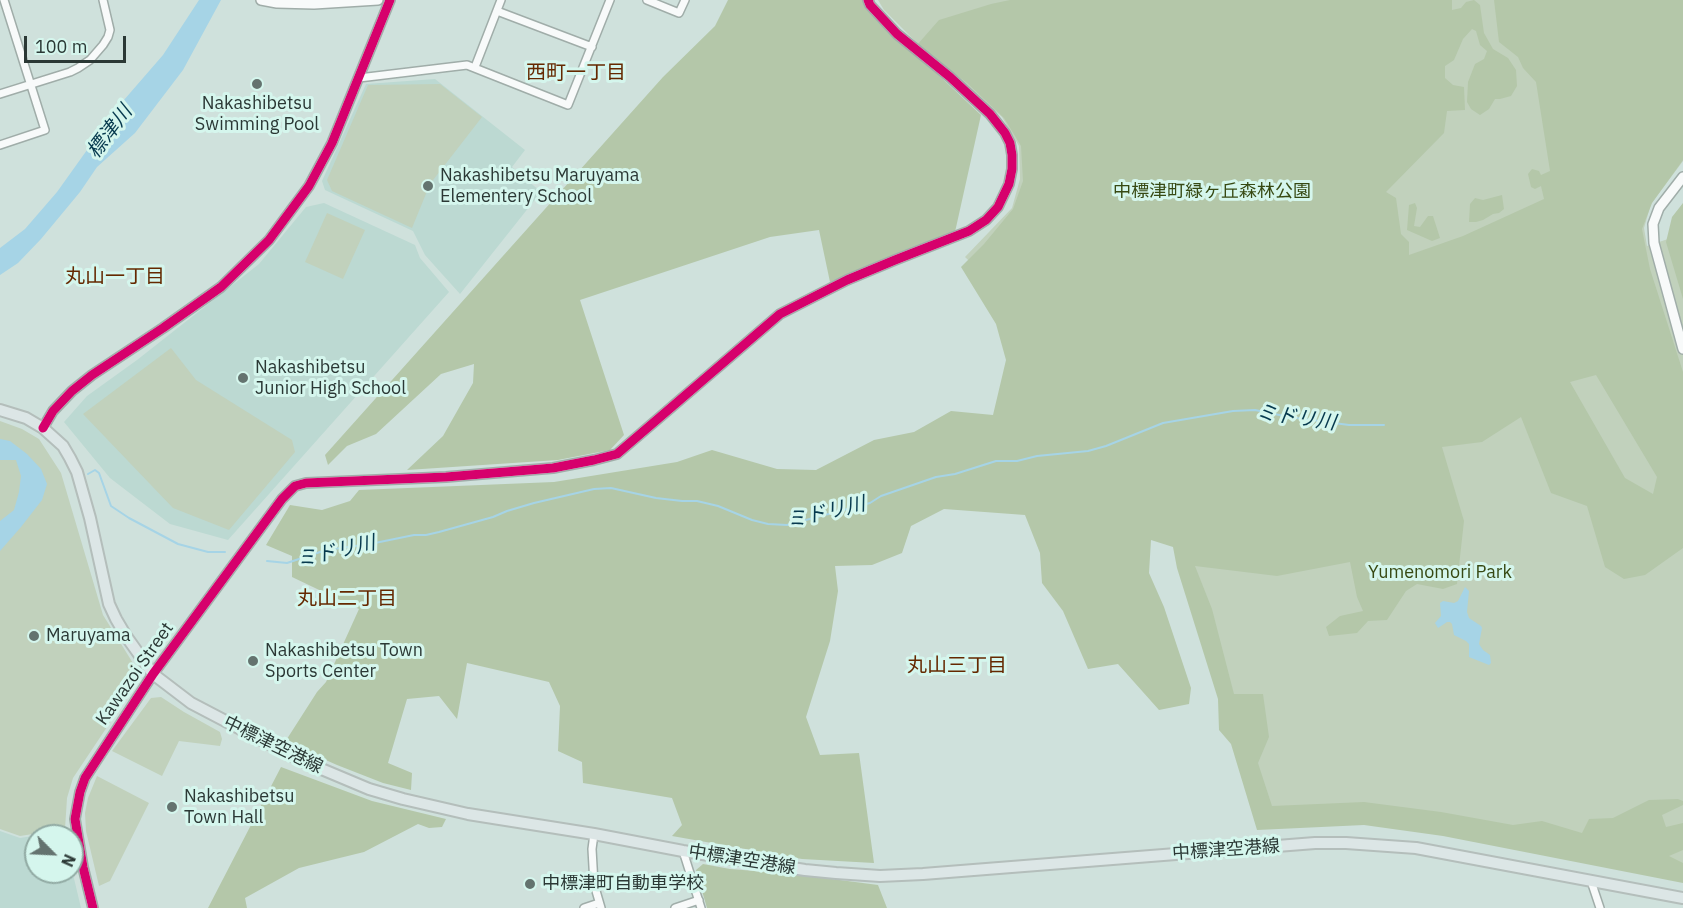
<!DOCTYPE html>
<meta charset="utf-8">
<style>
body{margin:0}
#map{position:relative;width:1683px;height:908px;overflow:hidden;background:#cfe1dc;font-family:"IBM Plex Sans",sans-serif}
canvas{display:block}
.north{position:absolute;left:24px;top:824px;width:60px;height:60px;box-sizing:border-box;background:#d5f6ed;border:2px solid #91aaa3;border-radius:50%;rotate:114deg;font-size:16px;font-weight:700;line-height:24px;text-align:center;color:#2b3835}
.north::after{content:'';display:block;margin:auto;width:21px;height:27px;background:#64736f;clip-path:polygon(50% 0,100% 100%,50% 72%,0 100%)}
.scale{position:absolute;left:24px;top:36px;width:102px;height:27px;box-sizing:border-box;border:3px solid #2b3835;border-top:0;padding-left:8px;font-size:18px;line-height:21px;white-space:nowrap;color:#2b3835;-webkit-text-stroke:4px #d5f6ed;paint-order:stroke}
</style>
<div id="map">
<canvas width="1683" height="908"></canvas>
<div class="north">N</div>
<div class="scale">100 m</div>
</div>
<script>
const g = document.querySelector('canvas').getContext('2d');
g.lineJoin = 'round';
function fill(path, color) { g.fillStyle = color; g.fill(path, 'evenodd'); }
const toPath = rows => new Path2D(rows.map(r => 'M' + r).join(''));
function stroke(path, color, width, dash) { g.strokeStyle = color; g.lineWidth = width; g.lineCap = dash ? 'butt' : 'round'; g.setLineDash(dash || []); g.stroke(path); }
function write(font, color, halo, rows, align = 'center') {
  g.font = font + ' "IBM Plex Sans","Noto Sans JP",sans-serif'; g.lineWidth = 6; g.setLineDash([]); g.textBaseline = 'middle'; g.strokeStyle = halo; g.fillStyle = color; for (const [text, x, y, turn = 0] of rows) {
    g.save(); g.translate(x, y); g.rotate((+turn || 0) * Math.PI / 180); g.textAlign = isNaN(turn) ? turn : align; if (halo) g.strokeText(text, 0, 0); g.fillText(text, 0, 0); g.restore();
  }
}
fill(toPath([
 [435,79,525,150,512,167,541,192,460,294,425,255,413,231,325,190,322,181,366,84],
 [324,203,415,245,420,258,449,292,228,540,170,524,110,478,64,422,87,396,137,360,259,264,306,207],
 [0,831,20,838,65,831,66,836,36,836,36,872,72,872,72,870,81,908,0,908]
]), '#bcd9d2');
fill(toPath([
 [878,0,1683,0,1683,161,1651,204,1644,228,1647,246,1683,234,1683,882,1447,833,1367,823,1267,827,1138,420,965,257,1012,208,1020,179,1019,146,1002,117,912,38,884,10],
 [440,84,482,117,430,184,412,228,332,191,327,180,368,85],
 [327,213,365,230,343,279,305,262],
 [171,348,196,380,292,440,295,452,229,530,173,508,83,414],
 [0,421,22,429,39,439,61,473,103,615,141,676,73,778,67,798,65,829,20,836,0,829],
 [161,697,184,712,220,732,222,739,220,746,179,741,162,776,112,751,151,698],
 [97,776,149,803,110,881,99,886,86,831,85,813,88,798]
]), '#c1d1bc');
fill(toPath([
 [728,0,863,0,865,8,898,42,930,67,981,115,955,232,830,282,819,230,770,237,580,300,624,435,610,450,558,460,407,470,443,436,473,383,474,364,441,374,376,434,347,446,328,465,325,455,663,77,715,26],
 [1010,0,1452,0,1452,10,1461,8,1466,2,1474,0,1480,5,1484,33,1493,49,1508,58,1516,70,1517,86,1511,96,1500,99,1495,99,1489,109,1480,115,1471,109,1467,102,1468,82,1475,64,1484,59,1487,51,1480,45,1476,31,1472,29,1463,39,1454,60,1445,66,1445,78,1453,85,1464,87,1465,110,1447,111,1444,133,1386,192,1396,198,1401,234,1409,242,1409,255,1463,236,1544,199,1541,186,1535,189,1531,187,1528,174,1532,169,1539,171,1541,175,1550,171,1536,82,1523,68,1518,57,1499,42,1494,0,1683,0,1683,160,1652,203,1642,229,1650,269,1683,372,1683,548,1645,575,1624,579,1605,567,1587,506,1551,493,1521,417,1482,442,1442,447,1464,521,1457,584,1443,589,1417,584,1406,591,1387,620,1368,621,1357,633,1329,636,1326,627,1340,616,1363,611,1357,597,1350,562,1277,576,1195,566,1212,609,1234,694,1263,694,1269,737,1258,763,1272,806,1364,802,1441,812,1513,825,1542,821,1582,833,1589,819,1613,818,1649,800,1678,799,1683,801,1683,805,1662,815,1666,827,1683,823,1683,850,1669,856,1683,863,1683,883,1443,836,1364,825,1257,830,1231,744,1219,730,1218,699,1177,568,1173,547,1151,540,1149,573,1164,607,1191,688,1189,704,1159,710,1118,664,1088,669,1063,611,1042,583,1040,553,1025,515,944,509,911,526,902,553,872,565,835,566,838,591,830,641,806,717,820,755,859,753,874,863,802,859,672,836,682,825,672,798,583,783,582,762,558,751,560,706,549,682,467,663,457,719,439,696,407,699,388,763,412,773,411,790,383,783,337,765,285,742,317,692,326,682,359,609,292,577,292,556,266,545,290,505,322,510,350,501,359,490,554,482,677,462,712,450,777,469,816,470,874,440,914,432,951,411,993,415,1006,360,996,324,961,267,984,244,1013,209,1023,181,1021,146,1004,118,967,83,917,45,939,20,991,4],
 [1596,375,1657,477,1653,494,1625,478,1570,382],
 [1502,195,1504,209,1499,213,1493,214,1483,220,1476,222,1469,222,1470,204,1475,198,1483,200],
 [1415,203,1417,208,1414,226,1420,227,1428,216,1433,216,1440,238,1432,241,1407,230,1409,205],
 [1683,203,1683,299,1666,242,1672,217],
 [281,767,372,801,446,819,442,827,429,828,418,824,364,852,299,868,245,898,247,908,208,908],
 [703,864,730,869,794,874,878,885,887,908,707,908,696,870]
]), '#b4c7a9');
fill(toPath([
 [199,0,221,0,183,70,135,133,97,167,80,192,41,239,18,263,0,275,0,248,25,229,57,192,117,108,163,55],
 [0,439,10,441,27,454,41,469,47,484,42,500,21,527,0,551,0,521,14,510,19,492,21,476,16,460,0,460],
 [1465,587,1469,591,1467,612,1469,618,1481,626,1482,628,1479,644,1483,650,1490,655,1491,663,1489,665,1469,657,1469,644,1466,641,1454,635,1452,624,1450,622,1447,622,1438,628,1435,623,1441,616,1440,603,1443,601,1454,603,1458,601]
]), '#a6d4e6');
stroke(toPath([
 [88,474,95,470,99,473,111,506,129,518,178,544,208,552,225,552],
 [267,561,287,563,326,550,370,544,414,535,426,535,439,532,493,517,507,511,534,503,594,489,611,488,656,498,682,501,697,501,718,506,752,520,768,524,787,525,870,503,881,496,936,477,955,474,996,461,1017,461,1037,456,1088,451,1106,446,1163,423,1233,411,1255,410,1289,417,1349,425,1384,425]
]), '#a6d4e6', 2);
const street = toPath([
 [647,0,679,13,685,0],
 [497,11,592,47],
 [475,67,501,0],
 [359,78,467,65,568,105,610,0],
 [0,94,70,72,78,68,90,60,103,45,108,37,110,30,103,0],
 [0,145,45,130,4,0],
 [594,834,592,849,594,884,601,908],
 [683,851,701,908],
 [1591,881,1600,908],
 [584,908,599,903],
 [675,908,699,900]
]);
const secondary = toPath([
 [261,0,277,3,314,4,378,0],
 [1683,177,1659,208,1653,224,1654,243,1683,349],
 [43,428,53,411,72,391,92,375,163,328,221,287,269,240,309,186,332,143,390,0],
 [93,908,83,867,75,819,80,792,85,778,153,674,282,499,295,486,306,483,446,477,553,468,594,460,617,454,780,314,847,280,895,260,969,231,986,220,998,207,1009,184,1012,169,1012,155,1010,143,1005,133,990,114,950,77,897,34,870,5,868,0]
]);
const primary = toPath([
 [0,410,26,418,43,428,63,446,70,458,77,472,90,518,109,604,116,619,126,636,153,674,191,703,300,760,369,789,403,799,468,814,594,834,683,851,805,870,836,873,880,876,923,874,1315,843,1346,843,1416,848,1683,898]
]);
stroke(street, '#a0ada9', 10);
stroke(secondary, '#a0ada9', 12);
stroke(primary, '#b4bebb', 14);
stroke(street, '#f8fafa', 7);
stroke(secondary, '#f8fafa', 9);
stroke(primary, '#dce6e6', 10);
stroke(toPath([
 [43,428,53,411,72,391,92,375,163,328,221,287,269,240,309,186,332,143,390,0],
 [93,908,83,867,75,819,80,792,85,778,153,674,282,499,295,486,306,483,446,477,553,468,594,460,617,454,780,314,847,280,895,260,969,231,986,220,998,207,1009,184,1012,169,1012,155,1010,143,1005,133,990,114,950,77,897,34,870,5,868,0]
]), '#d6006c', 9);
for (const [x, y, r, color] of [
 [257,84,6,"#64736f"],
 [428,186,6,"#64736f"],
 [243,378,6,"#64736f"],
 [34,636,6,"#64736f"],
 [253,661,6,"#64736f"],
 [172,807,6,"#64736f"],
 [530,884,6,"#64736f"]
]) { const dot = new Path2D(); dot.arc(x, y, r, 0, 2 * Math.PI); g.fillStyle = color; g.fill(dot); stroke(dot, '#d5f6ed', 2); }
write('18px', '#2b3835', '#d5f6ed', [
 ["Nakashibetsu",257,104,"center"],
 ["Swimming Pool",257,125,"center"],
 ["Nakashibetsu Maruyama",440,176],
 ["Elementery School",440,197],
 ["Nakashibetsu",255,368],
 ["Junior High School",255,389],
 ["Maruyama",46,636],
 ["Nakashibetsu Town",265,651],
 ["Sports Center",265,672],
 ["Nakashibetsu",184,797],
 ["Town Hall",184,818],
 ["中標津町自動車学校",542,884]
], 'left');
write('18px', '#374913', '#d5f6ed', [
 ["中標津町緑ヶ丘森林公園",1212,192],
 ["Yumenomori Park",1440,573]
]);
write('18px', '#2b3835', '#d5f6ed', [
 ["Kawazoi Street",135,674,-55],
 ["中標津空港線",273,745,26],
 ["中標津空港線",1226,850,-4],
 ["中標津空港線",742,860,9]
]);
write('20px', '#652800', '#d5f6ed', [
 ["西町一丁目",576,73],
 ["丸山一丁目",115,277],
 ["丸山二丁目",347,599],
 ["丸山三丁目",957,666]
]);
write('italic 20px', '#06394e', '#d5f6ed', [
 ["標津川",110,132,-53],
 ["ミドリ川",1296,418,8],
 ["ミドリ川",826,513,-13],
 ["ミドリ川",336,552,-13]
]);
</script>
